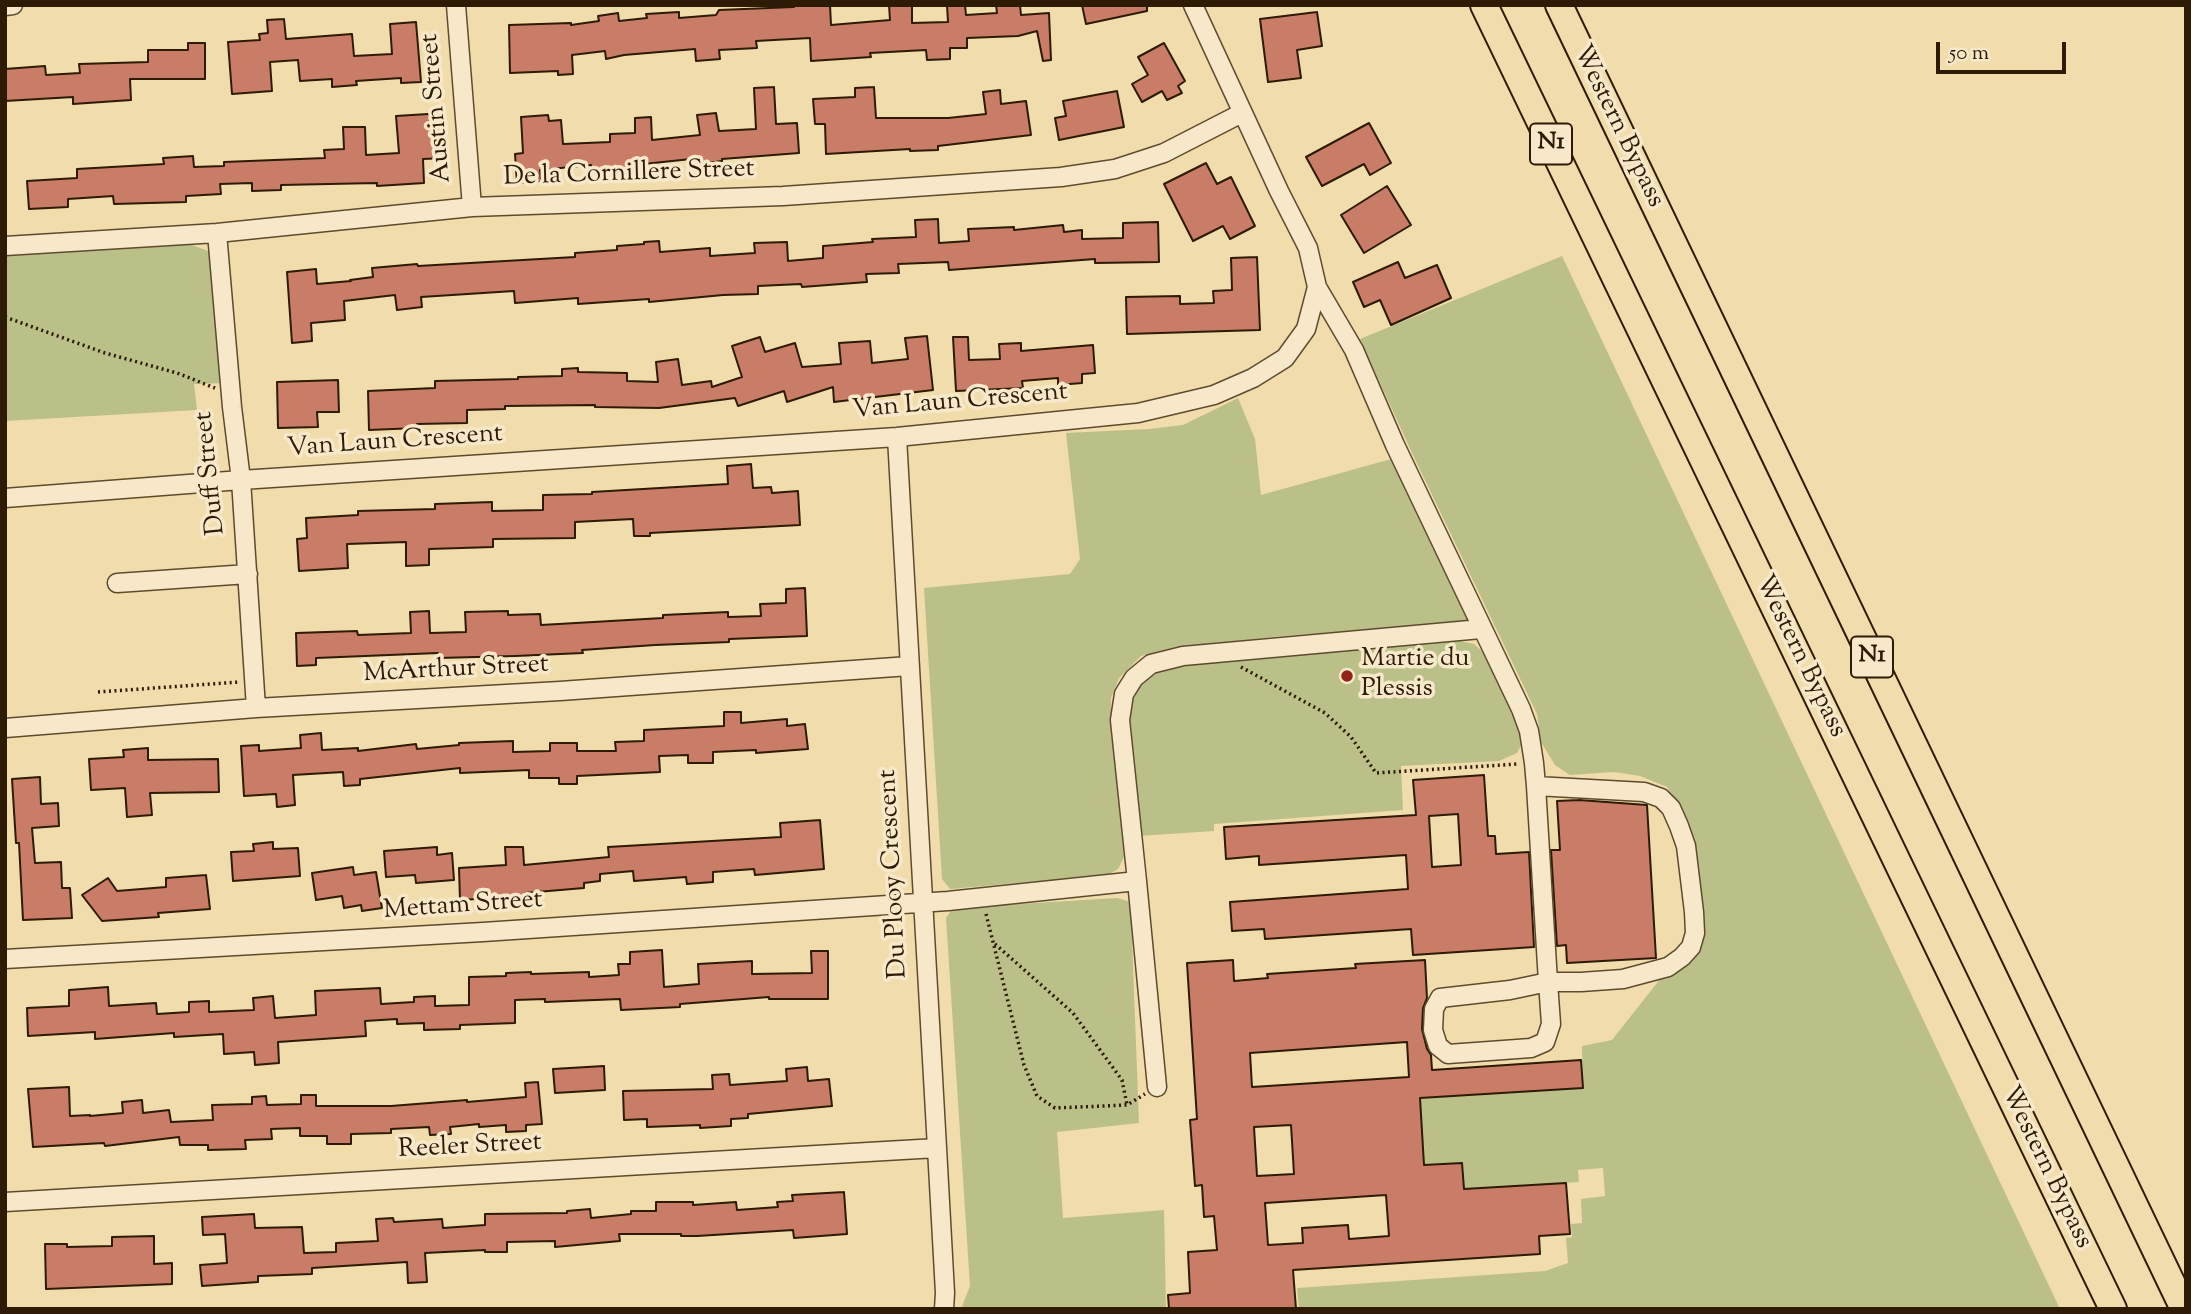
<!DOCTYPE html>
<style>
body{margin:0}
#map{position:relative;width:2191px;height:1314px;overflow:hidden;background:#f1dcab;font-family:"Sorts Mill Goudy",serif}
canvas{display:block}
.frame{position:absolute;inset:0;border:7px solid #2d1b05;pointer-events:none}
.scale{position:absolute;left:1936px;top:42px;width:130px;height:32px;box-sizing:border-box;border:4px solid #2d1b05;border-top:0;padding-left:9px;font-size:21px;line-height:24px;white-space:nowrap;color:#2d1b05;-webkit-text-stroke:5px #f6e8c8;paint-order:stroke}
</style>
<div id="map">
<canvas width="2191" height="1314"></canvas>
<div class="frame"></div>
<div class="scale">50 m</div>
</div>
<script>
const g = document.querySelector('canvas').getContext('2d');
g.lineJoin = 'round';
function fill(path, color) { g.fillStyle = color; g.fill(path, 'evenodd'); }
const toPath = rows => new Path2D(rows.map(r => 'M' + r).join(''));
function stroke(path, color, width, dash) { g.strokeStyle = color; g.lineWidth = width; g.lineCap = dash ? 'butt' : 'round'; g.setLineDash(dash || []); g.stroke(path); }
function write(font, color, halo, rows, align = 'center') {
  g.font = font + ' "Sorts Mill Goudy",serif'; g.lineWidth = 7; g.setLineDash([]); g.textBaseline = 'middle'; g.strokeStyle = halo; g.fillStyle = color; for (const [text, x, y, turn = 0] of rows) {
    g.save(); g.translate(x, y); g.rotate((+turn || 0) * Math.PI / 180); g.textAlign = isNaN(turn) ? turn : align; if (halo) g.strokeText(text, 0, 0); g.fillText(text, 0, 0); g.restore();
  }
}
fill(toPath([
 [187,243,211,252,226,383,194,384,197,410,5,421,5,254],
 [1562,256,2060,1309,1299,1309,1297,1288,1545,1271,1568,1263,1566,1238,1572,1237,1571,1224,1582,1223,1581,1199,1605,1196,1603,1168,1578,1170,1579,1182,1464,1189,1462,1163,1424,1165,1420,1098,1583,1087,1582,1046,1612,1040,1668,969,1699,941,1704,918,1697,857,1684,814,1667,787,1640,776,1614,772,1570,775,1555,765,1541,742,1537,714,1412,453,1360,339],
 [1238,398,1255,439,1261,495,1395,458,1474,621,1272,637,1169,649,1141,656,1119,678,1111,698,1111,722,1124,857,1118,869,1108,875,950,889,942,879,924,588,1070,574,1080,559,1066,433,1149,429,1183,425],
 [1448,639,1474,644,1489,657,1518,718,1523,742,1517,753,1499,761,1401,766,1403,810,1214,824,1214,831,1139,836,1128,719,1133,695,1141,682,1154,672,1188,665],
 [1117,898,1128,901,1131,913,1139,1123,1057,1132,1063,1218,1164,1210,1166,1309,961,1309,970,1286,946,918,953,908]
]), '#bbc088');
const building = toPath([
 [794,5,830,5,831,25,890,20,889,5,912,5,912,23,948,22,947,5,965,5,966,15,997,13,996,5,1020,5,1021,15,1049,13,1051,60,1043,61,1037,31,1018,36,967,38,967,48,950,48,950,59,927,60,926,50,870,53,871,57,811,61,810,38,756,41,757,48,719,50,720,59,696,61,695,49,624,55,606,59,605,51,572,55,573,74,558,75,558,71,510,73,509,25,571,23,571,25,599,21,598,16,618,13,619,21,647,18,646,14,679,12,679,18,716,15,719,10,794,7,794,5],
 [1082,5,1147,5,1147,11,1086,24,1082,5],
 [1317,12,1322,46,1297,50,1301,78,1268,82,1260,19,1317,12],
 [284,19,286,39,352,34,354,56,392,54,390,24,416,22,421,82,401,83,401,78,356,81,357,85,332,87,332,79,300,81,298,60,270,62,272,91,232,94,228,42,260,40,259,34,268,33,267,20,284,19],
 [188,43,205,43,205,79,130,79,131,100,73,104,73,97,5,101,5,69,45,66,46,75,80,73,79,64,148,62,148,50,188,50,188,43],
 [1164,43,1185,81,1178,86,1182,93,1167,100,1162,91,1142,102,1132,84,1148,75,1138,57,1164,43],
 [774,87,776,124,797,123,799,153,722,159,722,161,692,165,691,159,644,164,644,167,591,169,591,165,540,170,541,181,517,183,515,154,523,153,521,117,548,115,549,121,561,120,563,144,610,142,610,134,635,133,635,118,651,117,652,140,700,135,697,115,716,113,719,131,756,129,754,88,774,87],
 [874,87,876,118,948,118,986,114,983,92,1000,90,1001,104,1026,101,1031,135,938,146,938,150,910,151,910,149,826,154,825,124,815,124,813,99,855,97,855,88,874,87],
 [1117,91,1124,127,1059,140,1055,118,1066,116,1063,101,1117,91],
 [444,113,446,158,423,159,424,183,377,186,377,183,281,185,281,190,252,191,252,183,220,184,221,194,186,196,186,202,114,204,113,196,68,199,68,207,29,209,27,181,77,178,77,169,164,164,163,158,193,156,194,167,224,166,224,162,325,158,324,150,344,149,343,127,365,127,366,155,399,153,396,116,444,113],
 [1369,123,1391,163,1370,175,1364,164,1322,186,1306,157,1369,123],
 [1206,163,1217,184,1231,177,1255,226,1230,239,1223,226,1193,241,1164,184,1206,163],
 [1387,186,1411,225,1364,253,1341,215,1387,186],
 [938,219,939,243,969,241,968,229,1014,227,1014,230,1063,225,1064,232,1082,230,1082,239,1123,238,1123,223,1158,222,1159,262,1095,263,1095,259,949,270,948,262,898,264,899,273,866,274,867,282,802,287,801,284,758,286,758,294,723,295,649,302,649,299,578,304,578,298,515,303,514,291,421,297,422,307,397,310,395,295,344,301,345,320,311,323,312,341,292,343,287,272,316,269,317,284,351,281,350,280,373,277,372,268,417,264,418,266,575,257,575,253,617,250,617,246,644,244,644,242,659,241,660,252,710,248,710,256,755,253,754,243,787,242,788,261,823,258,823,246,873,242,872,239,916,237,915,220,938,219],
 [1257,257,1260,330,1127,334,1126,297,1180,296,1180,304,1214,303,1213,291,1232,290,1231,258,1257,257],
 [1398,262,1405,278,1437,265,1451,298,1391,325,1380,300,1364,307,1353,282,1398,262],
 [927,336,933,390,834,402,833,387,787,402,784,391,738,406,735,398,659,408,595,407,595,405,505,406,505,409,467,410,467,423,417,424,417,428,369,430,368,391,435,388,435,381,518,379,518,377,562,376,562,369,578,368,578,372,627,373,627,381,658,382,656,362,678,359,682,385,711,381,712,387,742,377,732,346,760,337,765,352,795,343,802,367,841,364,839,343,870,341,872,363,908,359,905,338,927,336],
 [953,337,968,337,969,360,1000,359,999,344,1021,343,1021,351,1093,345,1095,373,1082,374,1082,383,1058,385,1058,378,1022,381,1023,388,956,391,953,337],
 [338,380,339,412,317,412,318,427,278,428,277,382,338,380],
 [751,464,753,488,771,487,772,493,798,491,800,525,650,533,650,536,634,536,633,519,575,522,575,538,493,539,493,547,429,549,429,565,406,566,406,542,347,544,348,568,299,571,297,539,307,538,306,518,358,515,358,511,435,509,435,504,492,502,492,511,543,510,543,495,592,494,592,492,728,484,727,466,751,464],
 [805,588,807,636,729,639,729,642,655,645,582,650,583,653,515,656,438,658,438,653,316,658,316,665,297,666,296,633,357,631,358,635,411,633,410,612,429,611,430,633,466,632,465,612,508,611,508,615,540,614,541,625,663,618,663,615,728,612,728,617,761,616,760,604,786,603,786,589,805,588],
 [724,712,741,712,741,723,787,719,787,726,805,724,808,749,756,753,756,750,713,752,713,763,688,763,688,755,659,756,660,772,577,776,577,784,559,784,559,778,529,778,529,770,460,773,460,768,360,779,360,785,344,786,343,772,293,775,295,805,277,807,276,794,244,796,241,746,259,745,259,751,301,748,300,735,321,733,322,750,358,748,358,751,416,744,417,749,459,745,459,743,513,741,513,752,550,751,550,743,577,743,577,751,616,751,615,742,644,741,644,730,724,726,724,712],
 [148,748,148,760,218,759,219,792,150,793,152,815,127,817,125,788,91,790,89,759,124,757,123,750,148,748],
 [1484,775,1488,836,1495,836,1496,854,1529,852,1534,947,1413,955,1411,929,1265,939,1264,929,1232,931,1230,902,1408,889,1406,855,1259,865,1259,856,1226,859,1224,827,1416,815,1413,780,1484,775],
 [1458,814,1461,865,1432,867,1429,816,1458,814],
 [40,777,41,804,58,803,59,826,32,828,35,863,61,862,62,888,70,888,72,918,23,920,19,843,16,843,12,779,40,777],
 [1579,800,1647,805,1656,958,1567,963,1566,945,1557,946,1551,850,1560,850,1557,801,1579,800],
 [820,820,824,869,755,875,754,869,713,872,713,882,687,884,686,877,634,881,633,871,600,874,600,881,584,883,584,888,525,893,526,896,460,900,459,868,506,865,505,847,523,847,524,865,609,857,608,847,781,837,780,823,820,820],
 [273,842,273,849,298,848,300,876,233,881,231,852,254,851,253,844,273,842],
 [437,847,437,855,452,853,454,880,416,883,415,875,386,877,384,851,437,847],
 [353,867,354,875,376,872,382,908,362,911,361,905,344,908,342,896,316,900,312,873,353,867],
 [206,875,210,909,158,913,159,917,102,921,82,895,108,878,117,891,166,887,166,878,206,875],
 [662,950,664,987,699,984,698,964,752,961,752,974,812,973,811,951,828,951,828,999,769,999,769,997,680,1004,680,1007,621,1010,620,999,545,1002,545,999,515,1000,515,1023,460,1025,460,1029,424,1030,424,1023,397,1024,397,1019,365,1021,366,1036,278,1042,279,1063,255,1065,254,1052,224,1054,223,1034,174,1037,174,1033,95,1039,95,1032,28,1036,27,1008,69,1006,69,990,108,987,109,1006,156,1003,157,1014,189,1012,189,1002,209,1001,209,1012,254,1010,253,998,273,996,275,1018,316,1015,315,991,380,988,381,1004,414,1002,414,997,435,996,435,1006,469,1005,469,977,506,976,506,973,531,972,531,974,589,972,589,977,619,975,618,964,630,964,630,952,662,950],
 [1233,960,1234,981,1268,978,1267,974,1356,968,1355,964,1425,960,1427,998,1423,1008,1422,1029,1427,1049,1431,1055,1432,1070,1581,1060,1583,1088,1420,1098,1424,1165,1462,1163,1464,1189,1566,1183,1570,1234,1539,1236,1540,1254,1293,1270,1296,1309,1169,1309,1168,1295,1190,1293,1188,1252,1217,1250,1214,1216,1204,1217,1202,1185,1195,1186,1190,1120,1197,1119,1187,963,1233,960],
 [1407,1042,1409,1077,1252,1087,1250,1053,1407,1042],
 [1291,1125,1294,1174,1257,1176,1254,1127,1291,1125],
 [1386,1195,1389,1236,1349,1239,1348,1225,1302,1228,1303,1243,1268,1245,1265,1203,1386,1195],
 [604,1066,605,1090,555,1093,553,1069,604,1066],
 [807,1067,808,1081,829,1079,832,1106,748,1114,748,1118,731,1119,731,1126,700,1128,700,1125,647,1127,647,1119,624,1120,623,1091,713,1089,712,1075,729,1074,730,1085,787,1081,786,1069,807,1067],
 [538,1082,542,1124,526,1125,526,1131,506,1132,506,1125,479,1127,479,1124,450,1127,451,1134,430,1135,429,1127,391,1129,391,1133,351,1134,351,1144,327,1144,327,1136,300,1136,300,1128,271,1129,272,1139,245,1140,246,1149,208,1150,208,1145,180,1145,179,1137,105,1146,104,1143,33,1147,28,1089,69,1087,70,1116,90,1115,90,1116,123,1113,122,1102,142,1100,143,1113,169,1110,171,1122,213,1120,212,1105,252,1104,252,1097,266,1096,267,1105,301,1104,301,1095,316,1095,316,1106,391,1106,467,1100,467,1102,526,1097,525,1083,538,1082],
 [844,1192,847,1234,794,1238,793,1230,697,1236,681,1236,681,1234,619,1234,620,1241,555,1247,555,1241,507,1242,507,1252,485,1252,485,1250,425,1253,427,1282,408,1283,407,1262,312,1268,312,1274,258,1276,258,1282,202,1286,200,1265,227,1263,225,1234,203,1235,202,1217,254,1214,255,1228,302,1227,304,1253,336,1252,336,1243,378,1241,376,1219,393,1218,394,1222,442,1219,443,1228,485,1225,485,1214,567,1213,567,1211,590,1209,591,1218,631,1214,631,1211,656,1211,656,1202,693,1202,693,1205,736,1202,737,1210,778,1207,777,1202,793,1201,792,1195,844,1192],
 [154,1236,154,1264,172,1263,172,1284,46,1289,45,1244,67,1244,67,1247,112,1246,112,1237,154,1236]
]);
fill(building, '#c97c66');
stroke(building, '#2d1b05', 2);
const minor = toPath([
 [456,5,472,207],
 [5,6,13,5],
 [217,233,232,407,241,480,256,708],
 [5,246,217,233,472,207,783,196,1061,177,1115,169,1164,153,1242,113],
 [1317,287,1354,350,1395,445,1521,709,1529,731,1532,750,1534,763,1536,786,1548,982,1551,1024,1545,1042,1531,1048,1448,1054,1438,1046,1433,1030,1434,1009,1440,998,1510,990,1548,982,1581,982,1623,979,1668,967,1682,957,1691,947,1695,933,1694,912,1686,846,1679,826,1671,808,1661,798,1644,792,1536,786],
 [897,437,937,1148,945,1293,944,1309],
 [5,498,241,480,897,437,1138,413,1214,395,1253,378,1285,358,1306,329,1317,287,1308,248,1279,191,1193,5],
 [117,583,248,574],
 [5,728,256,708,560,691,909,666],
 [1137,881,1120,720,1124,694,1134,678,1151,664,1183,656,1481,629],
 [5,959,483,932,948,901,1137,881,1157,1087],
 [5,1202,937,1148]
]);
const highway = toPath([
 [1484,5,2113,1309],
 [1559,5,2184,1309]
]);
stroke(minor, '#5e4b2e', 21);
stroke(highway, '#2d1b05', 30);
stroke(toPath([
 [5,317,105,353,177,373,215,388],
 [1241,667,1325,713,1351,737,1376,773,1518,764],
 [98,692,239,682],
 [986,914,1024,1065,1037,1096,1055,1108,1127,1105,1145,1094],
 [995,944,1073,1013,1122,1080,1127,1105]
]), '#2d1b05', 3.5, [2, 3.5]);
stroke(minor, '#f6e8c8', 18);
stroke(highway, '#f1dcab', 26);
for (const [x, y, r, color] of [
 [1347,676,7,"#8f2418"]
]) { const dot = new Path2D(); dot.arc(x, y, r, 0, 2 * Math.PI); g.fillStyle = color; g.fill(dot); stroke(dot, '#f6e8c8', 2.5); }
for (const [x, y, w] of [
 [1551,144,42],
 [1872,657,42]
]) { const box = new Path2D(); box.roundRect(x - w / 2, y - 20.5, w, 41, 5); g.fillStyle = '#f6e8c8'; g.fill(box); stroke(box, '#2d1b05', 2); }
write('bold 24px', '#2d1b05', null, [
 ["N1",1551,144],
 ["N1",1872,657]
]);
write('26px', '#2d1b05', '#f6e8c8', [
 ["Austin Street",438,108,-95],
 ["Western Bypass",1617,127,64],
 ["De la Cornillere Street",629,175,-2],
 ["Van Laun Crescent",960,403,-5],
 ["Van Laun Crescent",395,443,-4],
 ["Duff Street",212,473,-96],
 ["Western Bypass",1799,657,64],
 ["McArthur Street",456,671,-3],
 ["Du Plooy Crescent",895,874,-93],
 ["Mettam Street",463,907,-4],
 ["Reeler Street",470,1148,-3],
 ["Western Bypass",2045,1168,64]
]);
write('26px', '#2d1b05', '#f6e8c8', [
 ["Martie du",1361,661],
 ["Plessis",1361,691]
], 'left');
</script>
